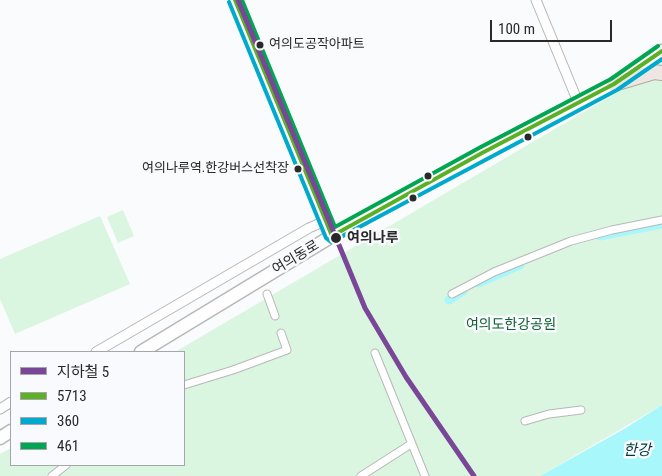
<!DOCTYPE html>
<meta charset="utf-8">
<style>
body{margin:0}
#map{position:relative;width:662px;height:476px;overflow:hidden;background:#fafbfc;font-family:"Roboto Condensed","Noto Sans KR",sans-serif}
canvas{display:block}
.legend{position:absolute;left:10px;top:351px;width:175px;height:115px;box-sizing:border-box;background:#f9fafd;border:1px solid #a6a6a9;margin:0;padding:6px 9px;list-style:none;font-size:15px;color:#29292a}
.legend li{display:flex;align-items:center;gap:10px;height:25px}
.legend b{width:25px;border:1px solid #a6a6a9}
.scale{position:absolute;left:490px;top:20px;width:122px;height:22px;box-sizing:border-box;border:2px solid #29292a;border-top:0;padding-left:6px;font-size:15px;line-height:18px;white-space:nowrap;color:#29292a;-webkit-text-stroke:4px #f9fafd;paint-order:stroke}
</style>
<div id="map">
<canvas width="662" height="476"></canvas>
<ul class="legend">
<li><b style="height:6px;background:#794698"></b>지하철 5</li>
<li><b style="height:6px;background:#5bb025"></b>5713</li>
<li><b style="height:6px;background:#00a9ce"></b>360</li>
<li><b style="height:6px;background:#00a651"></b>461</li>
</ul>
<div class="scale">100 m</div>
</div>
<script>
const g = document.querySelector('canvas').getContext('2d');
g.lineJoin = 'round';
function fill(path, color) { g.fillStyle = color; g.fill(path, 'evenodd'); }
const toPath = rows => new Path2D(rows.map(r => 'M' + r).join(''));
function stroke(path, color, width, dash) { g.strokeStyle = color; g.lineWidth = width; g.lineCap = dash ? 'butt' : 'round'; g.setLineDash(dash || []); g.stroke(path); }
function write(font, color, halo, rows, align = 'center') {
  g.font = font + ' "Roboto Condensed","Noto Sans KR",sans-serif'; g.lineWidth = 5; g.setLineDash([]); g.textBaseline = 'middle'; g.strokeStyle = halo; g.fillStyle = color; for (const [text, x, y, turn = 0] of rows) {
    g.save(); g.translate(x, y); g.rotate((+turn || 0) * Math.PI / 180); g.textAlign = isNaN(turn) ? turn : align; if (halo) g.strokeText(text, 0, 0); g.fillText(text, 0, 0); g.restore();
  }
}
fill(toPath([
 [662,58,662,405,540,476,0,476,0,454,11,448,11,465,184,465,184,352,175,352,633,83],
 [123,210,134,236,118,243,107,217],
 [100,216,130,284,15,334,0,299,0,259]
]), '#daf6e1');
fill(toPath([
 [662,405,662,476,540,476,624,429]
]), '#a7f7fb');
stroke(toPath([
 [600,236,662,224],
 [479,283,520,265],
 [449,300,463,291]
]), '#a7f7fb', 9);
const pedestrian = toPath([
 [267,294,275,316],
 [452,294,494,272,571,241,612,230,662,220],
 [375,353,425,476],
 [184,385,233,370,287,350,281,333],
 [525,421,549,414,581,410],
 [52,476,66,465],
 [361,476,411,444]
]);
const minor = toPath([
 [536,0,578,102],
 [96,352,309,228,325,221],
 [0,409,11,402]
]);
const tertiary = toPath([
 [235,0,332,236]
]);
const secondary = toPath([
 [141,352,332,236,482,153,614,84,662,51],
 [0,438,11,431]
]);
const primary = toPath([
 [614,84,654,72,662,73]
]);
stroke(pedestrian, '#b8b8b9', 9);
stroke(minor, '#b8b8b9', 11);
stroke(tertiary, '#b8b8b9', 14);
stroke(secondary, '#b8b8b9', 15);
stroke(primary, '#b5a8a2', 16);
stroke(pedestrian, '#fefeff', 7);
stroke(minor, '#fefeff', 9);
stroke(tertiary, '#fefeff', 11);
stroke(secondary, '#fefeff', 12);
stroke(primary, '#ede6e2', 14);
stroke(toPath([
 [235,0,332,236],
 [332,236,482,153,614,84,662,51]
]), '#5bb025', 4);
stroke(toPath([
 [229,2,326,238,331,242,617,90,662,59]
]), '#00a9ce', 4);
stroke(toPath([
 [242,0,335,227,479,148,611,79,658,46]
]), '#00a651', 4);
stroke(toPath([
 [238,0,365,308,406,377,474,476]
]), '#794698', 5);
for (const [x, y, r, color] of [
 [260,45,4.5,"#29292a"],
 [528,137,4.5,"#29292a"],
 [298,169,4.5,"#29292a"],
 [428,176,4.5,"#29292a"],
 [413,198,4.5,"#29292a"],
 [336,238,6,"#29292a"]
]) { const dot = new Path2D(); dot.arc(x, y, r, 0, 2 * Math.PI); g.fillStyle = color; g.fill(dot); stroke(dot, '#f9fafd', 2); }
write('13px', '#29292a', '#f9fafd', [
 ["여의도공작아파트",269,45],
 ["여의나루역.한강버스선착장",289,169,"right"]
], 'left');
write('bold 14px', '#29292a', '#f9fafd', [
 ["여의나루",347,238]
], 'left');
write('14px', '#29292a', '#f9fafd', [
 ["여의동로",296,258,-31]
]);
write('14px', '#106031', '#f9fafd', [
 ["여의도한강공원",511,325]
]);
write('italic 15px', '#00383a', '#f9fafd', [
 ["한강",637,451]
]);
</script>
